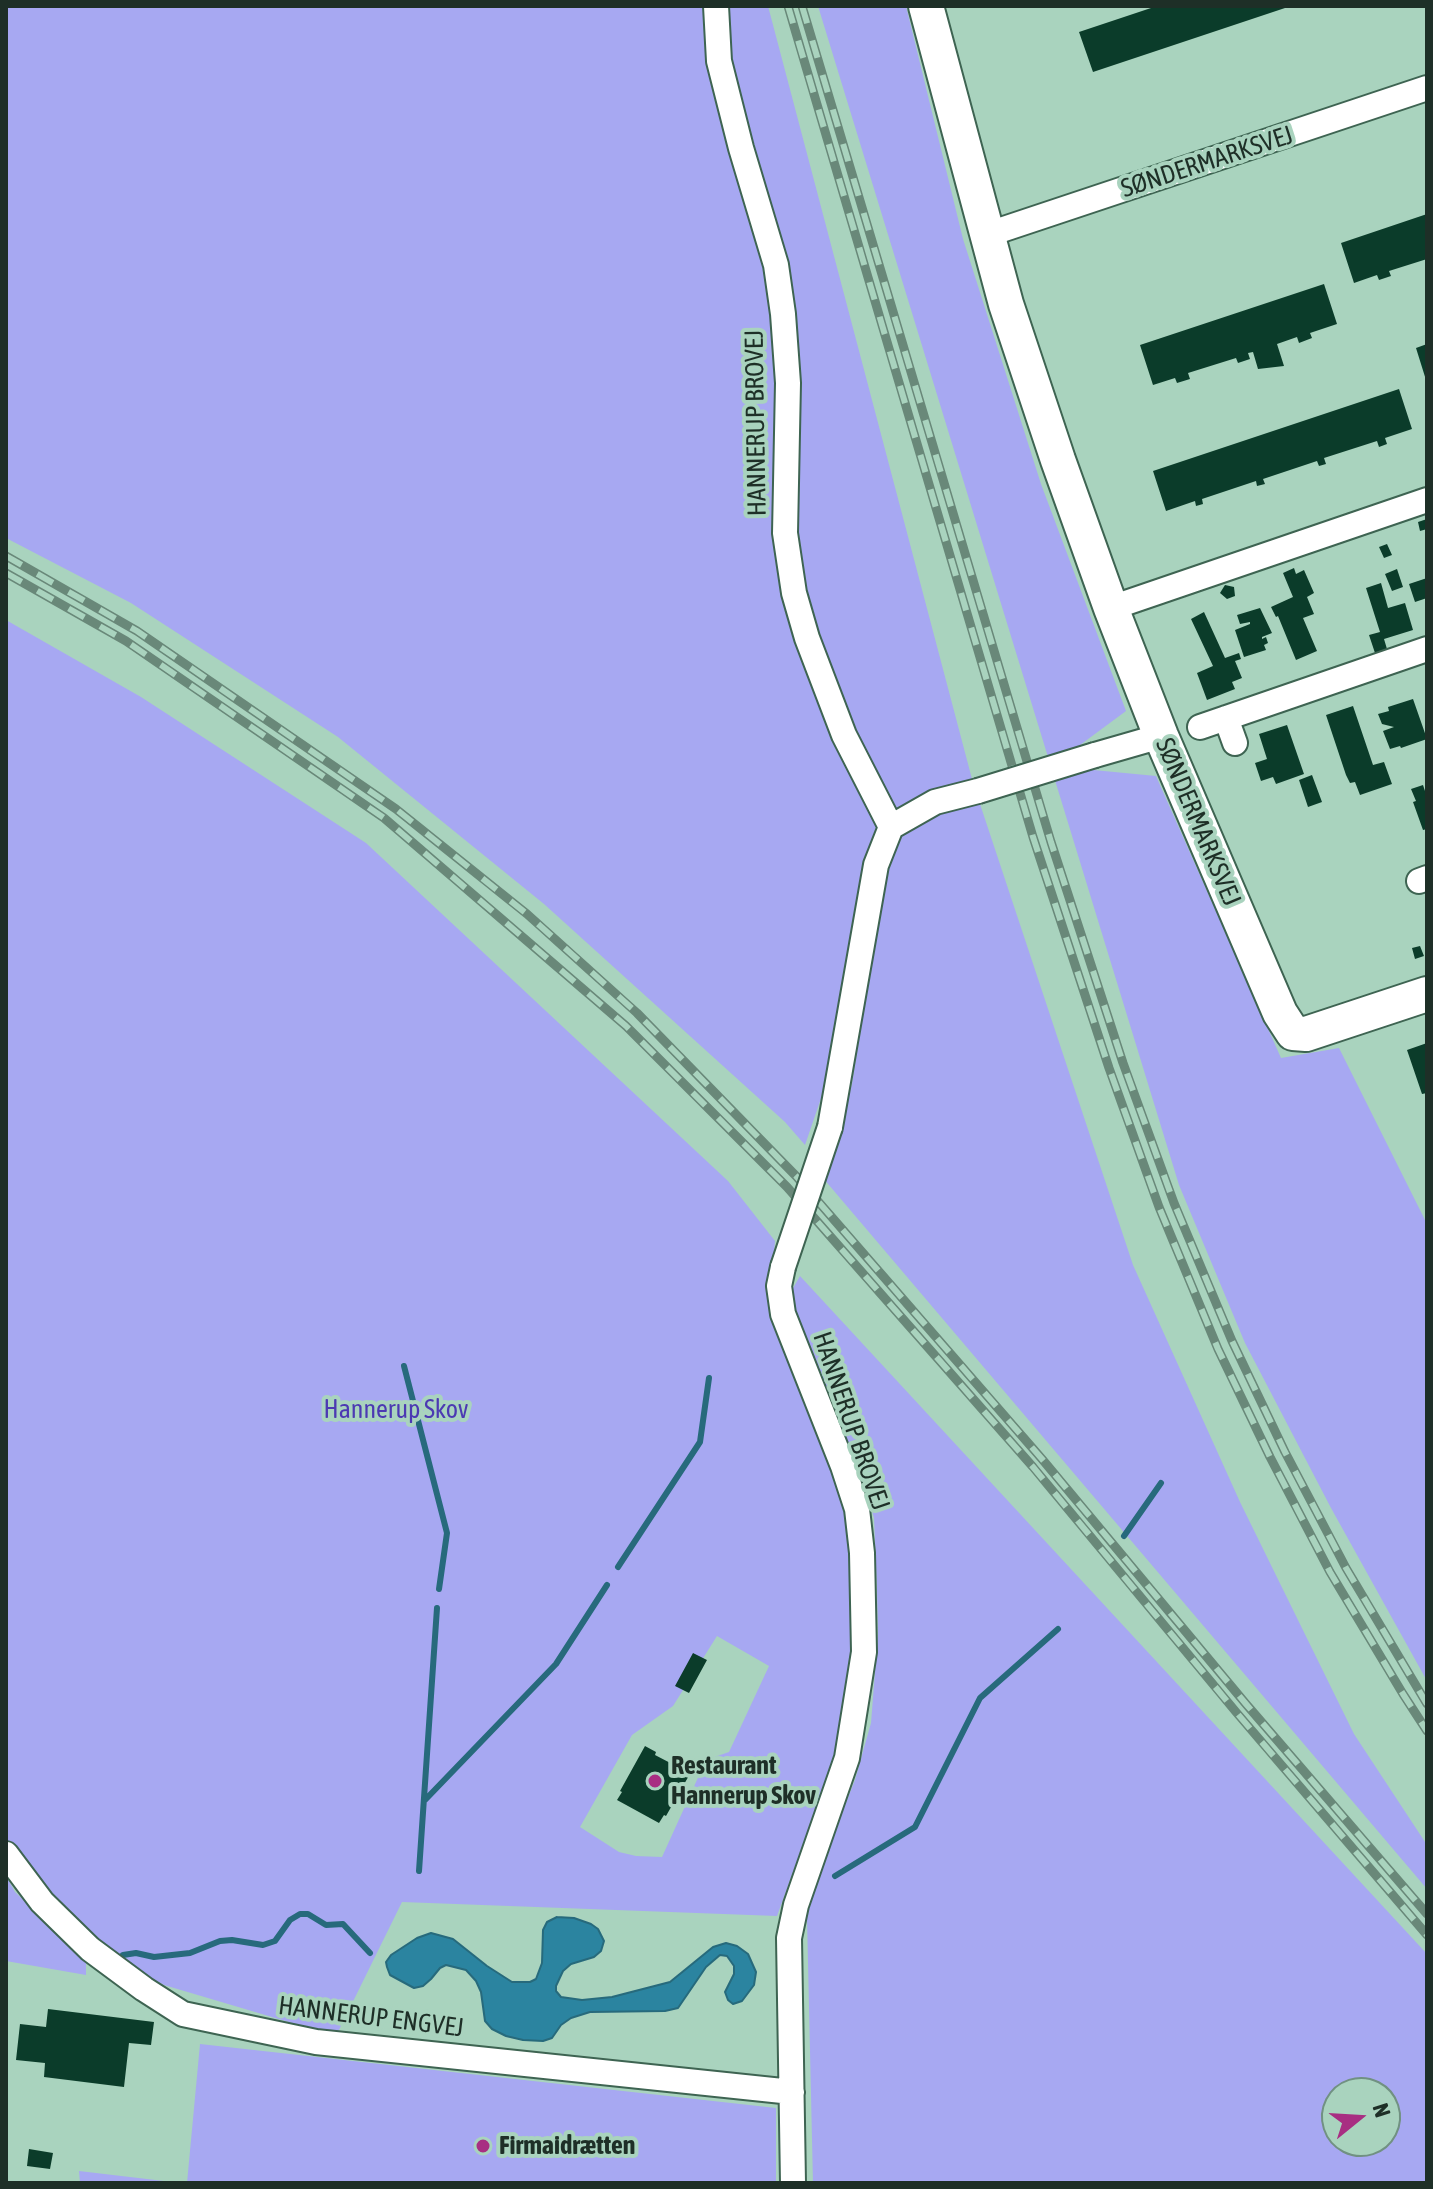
<!DOCTYPE html>
<meta charset="utf-8">
<style>
body{margin:0}
#map{position:relative;width:1433px;height:2189px;overflow:hidden;background:#a9d3be;font-family:"Asap Condensed",sans-serif}
canvas{display:block}
.frame{position:absolute;inset:0;border:8px solid #1e2f27;pointer-events:none}
.north{position:absolute;left:1321px;top:2077px;width:80px;height:80px;box-sizing:border-box;background:#a9d3be;border:2px solid #719182;border-radius:50%;rotate:72deg;font-size:22px;font-weight:700;line-height:32px;text-align:center;color:#1e2f27}
.north::after{content:'';display:block;margin:auto;width:28px;height:36px;background:#a82e82;clip-path:polygon(50% 0,100% 100%,50% 72%,0 100%)}
</style>
<div id="map">
<canvas width="1433" height="2189"></canvas>
<div class="frame"></div>
<div class="north">N</div>
</div>
<script>
const g = document.querySelector('canvas').getContext('2d');
g.lineJoin = 'round';
function fill(path, color) { g.fillStyle = color; g.fill(path, 'evenodd'); }
const toPath = rows => new Path2D(rows.map(r => 'M' + r).join(''));
function stroke(path, color, width, dash) { g.strokeStyle = color; g.lineWidth = width; g.lineCap = dash ? 'butt' : 'round'; g.setLineDash(dash || []); g.stroke(path); }
function write(font, color, halo, rows, align = 'center') {
  g.font = font + ' "Asap Condensed",sans-serif'; g.lineWidth = 8; g.setLineDash([]); g.textBaseline = 'middle'; g.strokeStyle = halo; g.fillStyle = color; for (const [text, x, y, turn = 0] of rows) {
    g.save(); g.translate(x, y); g.rotate((+turn || 0) * Math.PI / 180); g.textAlign = isNaN(turn) ? turn : align; if (halo) g.strokeText(text, 0, 0); g.fillText(text, 0, 0); g.restore();
  }
}
fill(toPath([
 [6,6,768,6,972,779,927,795,883,823,875,835,861,887,828,1078,805,1145,785,1122,544,904,338,737,131,603,6,538],
 [818,6,906,6,963,239,1041,484,1126,711,1076,748,1048,757],
 [6,620,141,697,366,843,728,1181,775,1241,770,1298,848,1508,855,1619,852,1676,842,1737,777,1916,402,1902,336,2036,164,1985,120,1962,49,1899,6,1842],
 [717,1636,769,1666,729,1752,706,1760,662,1857,636,1856,619,1852,580,1827,632,1735,673,1706],
 [1083,769,1156,776,1281,1058,1339,1048,1427,1224,1427,1681,1331,1508,1245,1343,1179,1185,1054,777],
 [979,801,1133,1265,1240,1502,1354,1734,1427,1845,1427,1889,823,1178,852,1084,886,868,895,842,907,827,931,813],
 [800,1276,1427,1954,1427,2183,813,2183,807,1918,818,1872,855,1780,871,1723,878,1634,877,1589,874,1518,863,1478,817,1375,797,1316,792,1290],
 [1337,2093,1385,2093,1385,2141,1337,2141],
 [6,1876,15,1892,86,1959,86,1975,6,1961],
 [200,2044,776,2108,776,2183,187,2183],
 [79,2171,164,2181,164,2183,80,2183]
]), '#a7a8f2');
const water = toPath([
 [557,1917,574,1918,591,1924,598,1929,604,1941,601,1951,594,1957,571,1964,563,1971,556,1986,556,1991,561,1997,582,2000,612,1997,670,1982,713,1947,726,1943,737,1946,748,1954,756,1972,754,1985,742,2001,733,2004,728,2000,725,1992,734,1974,734,1966,727,1956,720,1955,706,1967,678,2008,665,2011,590,2012,571,2018,561,2025,552,2038,543,2041,523,2040,506,2036,492,2029,485,2021,481,1992,476,1981,466,1970,446,1965,440,1968,431,1979,423,1986,414,1988,390,1975,387,1967,386,1962,391,1955,417,1938,431,1933,453,1939,487,1966,512,1982,530,1982,536,1979,542,1963,543,1930,547,1922,557,1917]
]);
fill(water, '#2b84a0');
stroke(water, '#276a7c', 2);
stroke(toPath([
 [404,1366,447,1533,439,1589],
 [1124,1536,1161,1483],
 [618,1567,700,1442,709,1378],
 [425,1800,556,1664,607,1585],
 [419,1871,437,1608],
 [835,1876,915,1827,980,1698,1058,1629],
 [123,1955,136,1953,154,1957,190,1953,220,1941,232,1940,263,1945,275,1941,290,1920,300,1914,308,1914,326,1925,343,1924,370,1953]
]), '#276a7c', 6);
fill(toPath([
 [1157,6,1288,6,1288,7,1093,72,1079,32],
 [1427,214,1427,259,1389,271,1391,276,1379,280,1377,275,1354,283,1341,243],
 [1324,284,1337,324,1310,333,1312,338,1299,343,1297,337,1277,344,1284,366,1258,369,1253,352,1248,353,1250,359,1238,363,1236,358,1188,373,1190,379,1177,383,1175,378,1153,385,1140,345],
 [1427,344,1427,380,1426,380,1416,348],
 [1399,389,1412,429,1385,438,1387,444,1379,447,1377,441,1324,458,1326,464,1319,466,1317,461,1263,479,1265,484,1257,486,1256,481,1202,499,1203,504,1196,506,1195,501,1166,511,1153,471],
 [1427,519,1427,529,1420,531,1418,522],
 [1387,544,1392,555,1384,558,1379,547],
 [1294,568,1296,574,1304,570,1314,593,1307,597,1314,614,1303,618,1317,651,1296,660,1278,616,1276,617,1271,607,1293,597,1283,573],
 [1397,569,1403,587,1392,591,1385,574],
 [1427,578,1427,598,1415,602,1409,584],
 [1381,583,1388,608,1405,603,1413,630,1384,639,1387,649,1375,653,1369,635,1380,632,1366,588],
 [1225,585,1234,587,1235,596,1227,599,1220,593],
 [1260,608,1272,633,1262,637,1262,639,1266,637,1268,643,1264,645,1266,650,1244,657,1235,630,1250,624,1250,622,1240,624,1237,615],
 [1204,612,1225,658,1239,653,1241,659,1235,661,1242,678,1232,682,1235,689,1207,700,1197,673,1213,666,1191,619],
 [1413,699,1427,739,1401,748,1400,746,1390,749,1383,731,1394,727,1382,724,1378,714,1389,711,1388,707],
 [1353,706,1373,765,1384,762,1392,784,1360,795,1355,782,1350,783,1346,775,1326,715],
 [1287,725,1304,774,1276,784,1273,777,1261,781,1255,763,1267,759,1259,734],
 [1312,775,1322,802,1308,807,1299,780],
 [1423,785,1427,797,1427,829,1423,830,1413,802,1416,801,1411,789],
 [1420,946,1424,956,1415,959,1412,948],
 [1427,1043,1427,1093,1422,1094,1407,1050],
 [693,1653,707,1660,689,1693,675,1686],
 [645,1746,656,1752,655,1755,678,1767,679,1765,691,1772,666,1816,664,1815,659,1823,617,1800,622,1792,620,1791],
 [48,2009,154,2022,151,2045,129,2043,124,2087,44,2077,45,2063,16,2060,20,2024,46,2027],
 [29,2149,53,2153,50,2169,27,2166]
]), '#0b3c2a');
const street = toPath([
 [716,6,719,61,741,148,776,265,783,314,788,383,785,533,794,593,807,638,844,735,891,827],
 [986,235,1427,88],
 [1111,608,1427,500],
 [1226,718,1235,743],
 [1200,727,1427,649],
 [1095,755,1161,736],
 [1419,881,1427,878],
 [830,1127,876,865,891,827,935,802,978,791],
 [783,1267,779,1286,783,1314,843,1466,857,1509,862,1553,864,1652,847,1758,796,1905,789,1938,793,2183],
 [6,1854,42,1902,90,1949,144,1989,183,2014,316,2042,792,2092]
]);
const secondary = toPath([
 [926,6,1006,304,1058,460,1111,608,1161,736,1280,1013,1293,1033,1306,1034,1427,994]
]);
stroke(street, '#3e6452', 28);
stroke(secondary, '#3e6452', 38);
stroke(street, '#fff', 24);
stroke(secondary, '#fff', 34);
const rail = toPath([
 [788,6,1033,837,1109,1068,1159,1207,1218,1349,1270,1457,1330,1572,1403,1694,1427,1731],
 [802,6,1051,842,1123,1063,1174,1203,1232,1341,1285,1452,1346,1568,1427,1704],
 [6,556,137,631,396,809,527,914,637,1013,796,1176,1042,1459,1246,1704,1427,1914],
 [6,573,126,641,384,818,626,1026,787,1187,1033,1467,1236,1712,1427,1935]
]);
stroke(rail, '#698879', 9);
stroke(rail, '#a9d3be', 6, [18]);
const streetBridge = toPath([
 [978,791,1095,755],
 [783,1267,830,1127]
]);
stroke(streetBridge, '#3e6452', 28, []);
stroke(streetBridge, '#fff', 24);
for (const [x, y, r, color] of [
 [655,1781,8,"#a82e82"],
 [483,2146,8,"#a82e82"]
]) { const dot = new Path2D(); dot.arc(x, y, r, 0, 2 * Math.PI); g.fillStyle = color; g.fill(dot); stroke(dot, '#a9d3be', 3); }
write('26px', '#1e2f27', '#a9d3be', [
 ["SØNDERMARKSVEJ",1207,162,-18],
 ["HANNERUP BROVEJ",756,423,-91],
 ["SØNDERMARKSVEJ",1198,822,67],
 ["HANNERUP BROVEJ",851,1421,71],
 ["HANNERUP ENGVEJ",371,2017,7]
]);
write('26px', '#4c39b3', '#a9d3be', [
 ["Hannerup Skov",396,1410]
]);
write('bold 26px', '#1e2f27', '#a9d3be', [
 ["Restaurant",671,1766],
 ["Hannerup Skov",671,1796],
 ["Firmaidrætten",499,2146]
], 'left');
</script>
